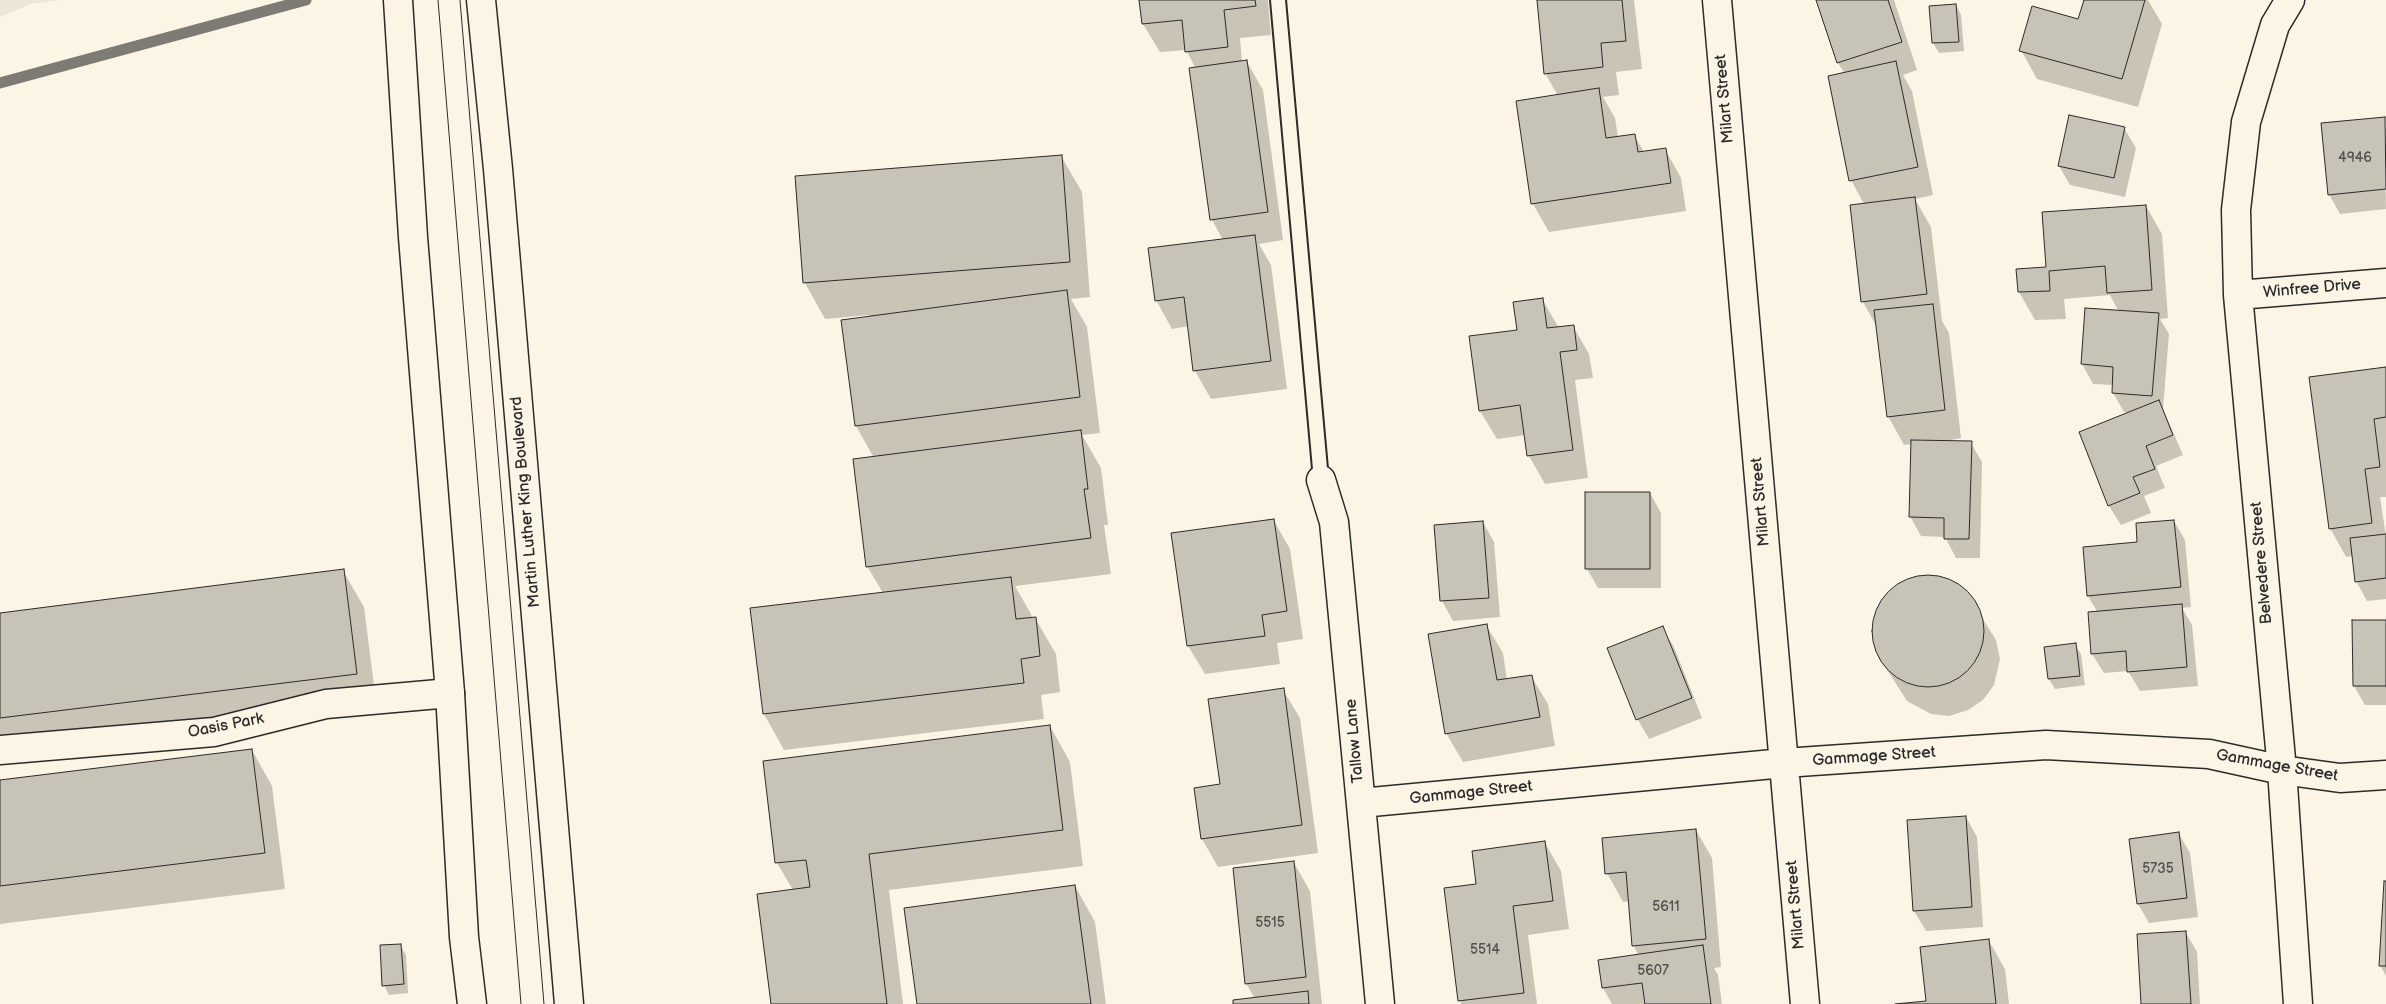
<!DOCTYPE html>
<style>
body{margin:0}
canvas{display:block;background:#fcf5e5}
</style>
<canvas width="2386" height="1004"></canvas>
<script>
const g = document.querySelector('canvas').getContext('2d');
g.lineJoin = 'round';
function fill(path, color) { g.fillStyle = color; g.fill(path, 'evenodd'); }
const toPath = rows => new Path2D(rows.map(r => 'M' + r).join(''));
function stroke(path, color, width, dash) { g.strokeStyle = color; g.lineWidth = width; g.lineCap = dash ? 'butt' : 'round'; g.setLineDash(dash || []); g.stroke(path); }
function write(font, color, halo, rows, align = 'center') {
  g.font = font + ' "Balsamiq Sans",sans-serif'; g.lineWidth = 4; g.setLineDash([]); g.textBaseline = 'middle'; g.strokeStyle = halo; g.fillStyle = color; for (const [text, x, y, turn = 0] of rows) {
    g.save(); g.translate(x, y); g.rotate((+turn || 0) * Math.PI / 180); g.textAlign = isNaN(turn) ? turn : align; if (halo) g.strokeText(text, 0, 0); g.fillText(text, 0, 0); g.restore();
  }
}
fill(toPath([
 [0,0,61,0,31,4,0,17]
]), '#ece6d7');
fill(toPath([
 [1141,0,1268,0,1271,35,1240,38,1242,62,1247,62,1263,90,1283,240,1259,244,1271,265,1287,389,1211,399,1195,371,1189,326,1172,329,1156,300,1223,240,1212,220,1191,70,1196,69,1186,50,1160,52,1143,24],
 [1538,0,1634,0,1642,69,1616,72,1619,95,1603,97,1615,118,1618,137,1634,135,1644,152,1665,149,1681,178,1686,211,1549,232,1533,204,1558,96,1545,73],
 [1817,0,1894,0,1917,70,1903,75,1912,91,1933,195,1915,199,1931,227,1942,321,1949,333,1961,438,1941,442,1971,443,1982,462,1980,558,1956,558,1945,537,1921,536,1910,516,1912,444,1904,445,1888,416,1877,327,1863,302,1864,204,1851,180,1845,74,1838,63],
 [2085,0,2148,0,2162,24,2138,107,2037,79,2021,50,2079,21],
 [1956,5,1961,15,1964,51,1939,53,1933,43,1931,8],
 [2384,118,2386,209,2340,214,2329,194],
 [2124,128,2136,148,2125,197,2070,185,2059,166],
 [1061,156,1082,192,1090,297,1071,299,1087,327,1100,433,1082,435,1101,468,1108,525,1104,525,1111,574,1015,586,1031,614,1032,619,1035,618,1056,654,1060,692,1041,695,1044,719,784,750,764,714,883,593,867,566,874,458,856,426,869,315,825,319,805,283],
 [2146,206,2162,234,2168,318,2160,319,2169,334,2163,409,2183,455,2156,466,2165,488,2144,496,2151,513,2121,525,2109,506,2081,432,2131,413,2124,412,2113,393,2113,385,2093,384,2082,364,2086,309,2119,312,2110,295,2064,299,2066,319,2035,320,2019,292,2017,271,2047,268],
 [1542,299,1559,328,1573,326,1589,354,1593,378,1575,380,1588,478,1545,484,1529,456,1526,435,1497,439,1480,411,1518,331],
 [2386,368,2386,497,2380,497,2386,536,2386,599,2367,601,2356,581,2353,556,2346,557,2330,528],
 [1650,493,1661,513,1661,588,1598,588,1587,569],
 [1274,521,1290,549,1303,639,1277,643,1280,664,1205,674,1188,646,1173,535],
 [2174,521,2185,540,2191,607,2182,608,2192,625,2198,686,2140,691,2128,671,2104,673,2092,654,2098,613,2088,596],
 [1483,522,1494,542,1500,617,1453,621,1442,601,1436,526],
 [343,571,364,607,377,709,0,757,0,614],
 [1933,577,1949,581,1965,591,1996,640,2000,659,1994,685,1983,700,1968,710,1949,716,1931,714,1907,701,1879,657,1873,635,1875,616,1883,599,1897,586,1914,578],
 [2386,622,2386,705,2365,705,2354,686],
 [1486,625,1503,653,1507,680,1531,676,1548,704,1555,746,1463,762,1446,733],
 [1662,628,1674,647,1702,718,1649,739,1638,720,1609,649],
 [2075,645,2081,654,2085,685,2055,689,2049,679,2045,648],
 [1283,690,1300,718,1318,853,1218,867,1202,839,1195,789,1221,785],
 [1050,726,1070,762,1083,866,889,890,903,1004,772,1004,793,890,777,863,764,762],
 [252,750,272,786,285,889,0,924,0,781],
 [1966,817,1977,837,1983,927,1926,931,1914,911,1909,821],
 [1696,830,1712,858,1721,967,1714,968,1718,975,1722,1004,1612,1004,1603,988,1639,956,1633,945,1630,901,1623,902,1607,873],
 [2179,834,2190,853,2198,917,2149,923,2138,904],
 [1545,843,1561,871,1569,929,1528,935,1537,1004,1461,1004,1445,889,1477,885],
 [1294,863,1310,891,1322,1004,1234,1004,1255,999,1246,983],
 [2386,882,2386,976,2380,965],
 [1075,886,1095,922,1106,1004,918,1004],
 [2186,933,2197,952,2200,1004,2142,1004],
 [1989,941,2005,969,2009,1004,1908,1004,1928,1002],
 [400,945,406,955,408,993,389,995,384,985]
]), '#0003');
stroke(toPath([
 [0,83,306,0]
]), '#7d7b74', 11);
const building = toPath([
 [1139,0,1255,0,1256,6,1224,10,1228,47,1185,52,1182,20,1142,24,1139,0],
 [1537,0,1622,0,1626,41,1601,43,1603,67,1544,74,1537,0],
 [1816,0,1888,0,1902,42,1837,63,1816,0],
 [2084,0,2145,0,2122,79,2019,51,2032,6,2078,19,2084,0],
 [1956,4,1959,42,1932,43,1929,6,1956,4],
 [1247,60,1268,212,1210,220,1189,68,1247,60],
 [1896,61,1918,167,1849,181,1828,76,1896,61],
 [1599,88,1606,138,1635,134,1638,152,1666,148,1671,183,1531,204,1516,101,1599,88],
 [2069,115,2125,127,2114,178,2058,166,2069,115],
 [2385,117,2386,189,2328,195,2321,123,2385,117],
 [1062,155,1070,262,803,283,795,176,1062,155],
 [1915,197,1927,294,1861,302,1850,205,1915,197],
 [2146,205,2152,290,2107,293,2105,266,2049,271,2050,291,2018,292,2016,269,2046,267,2042,212,2146,205],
 [1255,235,1271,361,1193,371,1184,297,1155,301,1148,248,1255,235],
 [1067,290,1080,397,855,426,841,320,1067,290],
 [1543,298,1547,328,1574,325,1577,350,1560,352,1573,450,1527,456,1520,405,1479,411,1469,336,1517,330,1513,302,1543,298],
 [1933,304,1945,410,1887,417,1874,310,1933,304],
 [2085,308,2159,313,2152,396,2112,393,2113,367,2081,364,2085,308],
 [2386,367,2386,417,2374,419,2380,467,2365,469,2372,523,2329,529,2309,377,2386,367],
 [2159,400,2173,435,2146,446,2155,469,2133,477,2140,493,2108,506,2079,432,2159,400],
 [1081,430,1088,489,1084,489,1091,538,866,567,853,459,1081,430],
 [1911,440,1972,441,1969,539,1944,539,1944,518,1909,517,1911,440],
 [1585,492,1650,492,1650,569,1585,569,1585,492],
 [1274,519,1287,611,1262,615,1265,636,1187,646,1171,533,1274,519],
 [2174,520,2181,587,2087,596,2083,547,2137,542,2136,523,2174,520],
 [1483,521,1489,598,1440,601,1434,525,1483,521],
 [2386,534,2386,578,2355,582,2350,538,2386,534],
 [344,569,357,674,0,718,0,613,344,569],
 '1872 631a56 56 0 1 1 112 0a56 56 0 1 1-112 0Z',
 [1011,577,1016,619,1036,617,1040,656,1021,659,1024,683,763,714,750,608,1011,577],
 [2182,604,2187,667,2127,672,2126,651,2091,654,2088,612,2182,604],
 [2352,620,2386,620,2386,686,2353,686,2352,620],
 [1487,624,1497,680,1532,675,1540,717,1445,734,1428,634,1487,624],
 [1663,626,1692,698,1636,720,1607,648,1663,626],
 [2076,643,2080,676,2048,679,2044,647,2076,643],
 [1284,688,1302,825,1201,839,1194,788,1220,784,1208,699,1284,688],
 [1050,725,1063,830,869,854,887,1004,771,1004,757,894,810,887,806,860,775,863,763,761,1050,725],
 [252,749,265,853,0,886,0,780,252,749],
 [1966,816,1972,907,1913,911,1907,820,1966,816],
 [1696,829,1706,939,1632,946,1626,872,1605,874,1602,838,1696,829],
 [2179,832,2187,898,2137,904,2129,839,2179,832],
 [1545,841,1553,901,1513,906,1524,993,1458,1001,1444,888,1476,884,1472,851,1545,841],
 [1294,861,1306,977,1245,984,1233,868,1294,861],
 [2384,881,2386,881,2386,966,2379,966,2384,881],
 [1075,885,1091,1004,917,1004,904,908,1075,885],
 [2186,931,2191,1004,2141,1004,2137,934,2186,931],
 [1989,939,1996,1004,1895,1004,1926,1001,1920,947,1989,939],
 [401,944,404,984,382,986,380,945,401,944],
 [1703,945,1711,1004,1645,1004,1642,983,1602,988,1598,960,1703,945],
 [1308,991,1309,1004,1233,1004,1233,1000,1308,991]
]);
fill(building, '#c8c3b7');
stroke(building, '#2b2b2b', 1);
const lane = toPath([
 [1278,0,1321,480]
]);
const street = toPath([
 [1717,0,1805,1004],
 [2290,0,2275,25,2246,122,2236,210,2238,295,2282,770,2298,1004],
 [2238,295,2386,283],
 [1321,480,1334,522,1380,1004],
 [0,750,214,732,326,704,450,693],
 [1361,803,1784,763,2046,745,2209,754,2282,770,2340,778,2386,775]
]);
const secondary = toPath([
 [398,0,413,237,450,693,464,937,472,1004],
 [481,0,498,169,569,1004]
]);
stroke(lane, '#2b2b2b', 18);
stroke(street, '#2b2b2b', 31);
stroke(secondary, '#2b2b2b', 31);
stroke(lane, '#fcf5e5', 14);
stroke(street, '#fcf5e5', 28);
stroke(secondary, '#fcf5e5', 28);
stroke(toPath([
 [438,0,521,1004],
 [460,0,544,1004]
]), '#2b2b2b', 1);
write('14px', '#52514e', null, [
 ["4946",2355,158],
 ["5735",2158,869],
 ["5611",1666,907],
 ["5515",1270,923],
 ["5514",1485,950],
 ["5607",1653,971]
]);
write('16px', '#2b2b2b', '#fcf5e5', [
 ["Milart Street",1725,99,-95],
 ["Winfree Drive",2312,289,-5],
 ["Martin Luther King Boulevard",526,502,-95],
 ["Milart Street",1761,502,-95],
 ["Belvedere Street",2262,563,-95],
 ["Oasis Park",226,726,-11],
 ["Tallow Lane",1355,741,-95],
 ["Gammage Street",1874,757,-4],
 ["Gammage Street",2277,766,10],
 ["Gammage Street",1471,793,-6],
 ["Milart Street",1796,905,-95]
]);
</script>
